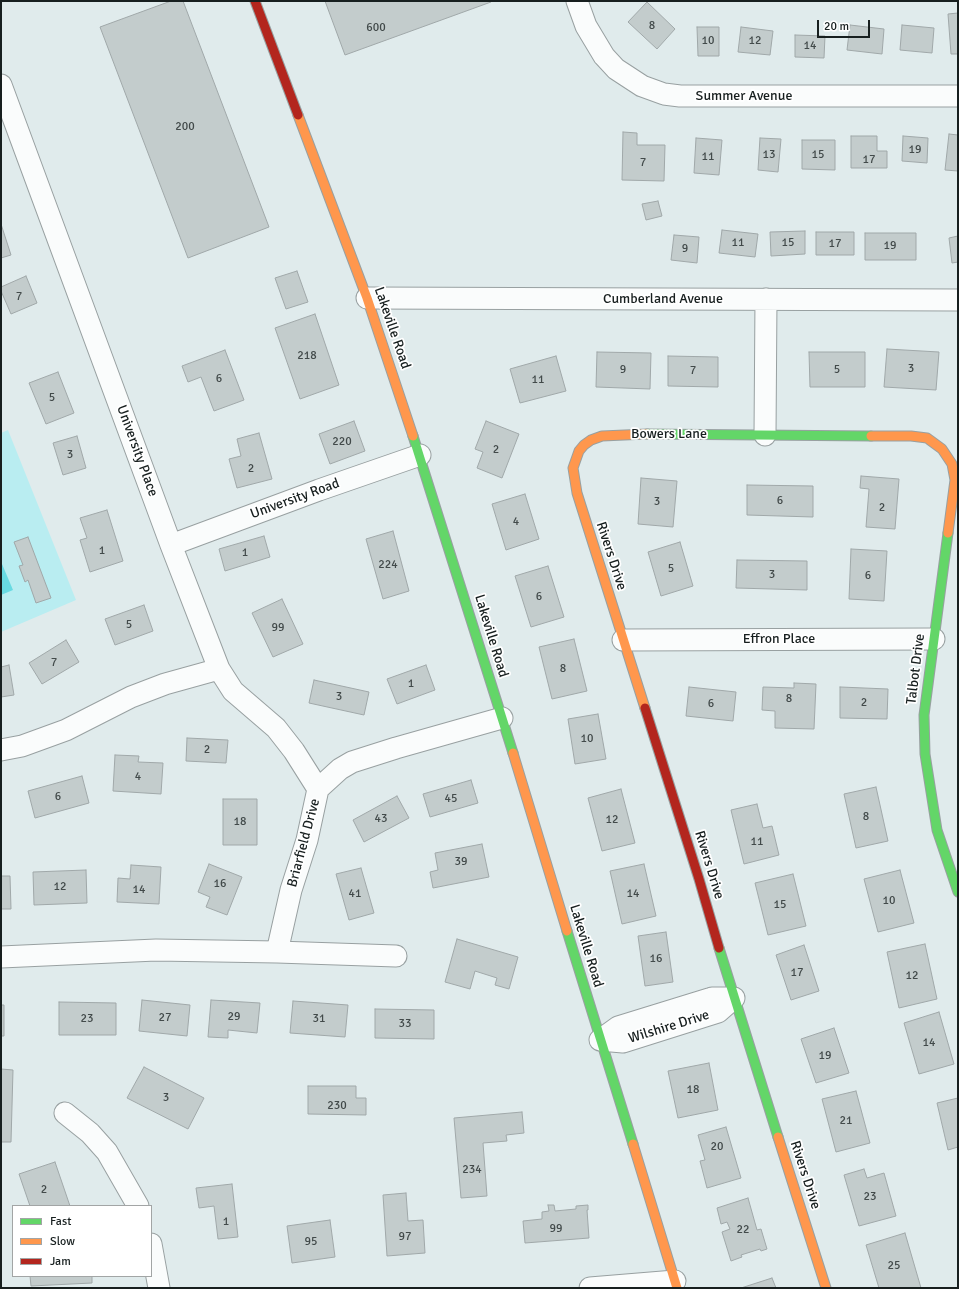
<!DOCTYPE html>
<style>
body{margin:0}
#map{position:relative;width:959px;height:1289px;overflow:hidden;background:#e0ebec;font-family:Signika,sans-serif}
canvas{display:block}
.frame{position:absolute;inset:0;border:2px solid #171f1f;pointer-events:none}
.legend{position:absolute;left:12px;top:1205px;width:140px;height:72px;box-sizing:border-box;background:#fff;border:1px solid #a2a5a5;margin:0;padding:5px 7px;list-style:none;font-size:12px;color:#171f1f}
.legend li{display:flex;align-items:center;gap:8px;height:20px}
.legend b{width:20px;border:1px solid #a2a5a5}
.scale{position:absolute;left:817px;top:20px;width:53px;height:18px;box-sizing:border-box;border:2px solid #171f1f;border-top:0;padding-left:5px;font-size:12px;line-height:14px;white-space:nowrap;color:#171f1f;-webkit-text-stroke:3px #fff;paint-order:stroke}
</style>
<div id="map">
<canvas width="959" height="1289"></canvas>
<div class="frame"></div>
<ul class="legend">
<li><b style="height:5px;background:#63d668"></b>Fast</li>
<li><b style="height:5px;background:#ff974d"></b>Slow</li>
<li><b style="height:5px;background:#b3261e"></b>Jam</li>
</ul>
<div class="scale">20 m</div>
</div>
<script>
const g = document.querySelector('canvas').getContext('2d');
g.lineJoin = 'round';
function fill(path, color) { g.fillStyle = color; g.fill(path, 'evenodd'); }
const toPath = rows => new Path2D(rows.map(r => 'M' + r).join(''));
function stroke(path, color, width, dash) { g.strokeStyle = color; g.lineWidth = width; g.lineCap = dash ? 'butt' : 'round'; g.setLineDash(dash || []); g.stroke(path); }
function write(font, color, halo, rows, align = 'center') {
  g.font = font + ' Signika,sans-serif'; g.lineWidth = 3.5; g.setLineDash([]); g.textBaseline = 'middle'; g.strokeStyle = halo; g.fillStyle = color; for (const [text, x, y, turn = 0] of rows) {
    g.save(); g.translate(x, y); g.rotate((+turn || 0) * Math.PI / 180); g.textAlign = isNaN(turn) ? turn : align; if (halo) g.strokeText(text, 0, 0); g.fillText(text, 0, 0); g.restore();
  }
}
fill(toPath([
 [8,430,76,600,1,632,1,433]
]), '#b9edf1');
fill(toPath([
 [2,564,13,590,1,595,1,565]
]), '#68dae2');
const building = toPath([
 [171,1,183,1,269,227,188,258,100,27,171,1],
 [325,1,490,1,491,2,345,55,325,1],
 [647,2,675,29,657,49,628,22,647,2],
 [958,13,958,54,951,54,948,14,958,13],
 [850,25,884,29,882,54,847,50,850,25],
 [902,25,934,28,932,53,900,50,902,25],
 [697,27,719,27,719,56,698,56,697,27],
 [741,27,773,31,770,55,738,52,741,27],
 [795,35,825,36,824,58,795,57,795,35],
 [623,132,637,133,637,145,665,145,664,181,622,180,623,132],
 [949,134,958,135,958,171,945,170,949,134],
 [851,136,877,136,877,151,887,151,887,168,851,168,851,136],
 [903,136,928,138,927,163,902,161,903,136],
 [696,138,722,140,719,175,694,173,696,138],
 [760,138,781,139,778,172,758,170,760,138],
 [802,140,835,140,835,170,802,169,802,140],
 [658,201,662,216,646,220,642,204,658,201],
 [1,224,11,255,1,258,1,224],
 [722,230,758,234,755,257,719,253,722,230],
 [805,231,805,254,771,256,770,232,805,231],
 [816,232,854,232,854,255,816,255,816,232],
 [865,233,916,233,916,260,865,260,865,233],
 [674,235,699,237,697,263,671,260,674,235],
 [958,236,958,262,952,263,949,238,958,236],
 [297,271,308,302,286,309,275,278,297,271],
 [26,276,37,303,11,314,1,291,1,287,26,276],
 [315,314,339,385,300,399,275,328,315,314],
 [887,349,939,352,936,390,884,387,887,349],
 [225,350,244,400,214,411,201,377,188,382,182,366,225,350],
 [597,352,651,353,650,389,596,387,597,352],
 [809,352,865,352,865,387,810,387,809,352],
 [556,356,566,391,520,403,510,369,556,356],
 [668,356,718,357,718,387,668,386,668,356],
 [58,372,74,413,46,424,29,383,58,372],
 [354,421,365,451,330,464,319,434,354,421],
 [486,421,519,434,502,478,477,468,483,452,475,449,486,421],
 [259,433,272,479,237,488,229,459,241,456,237,439,259,433],
 [77,436,86,468,63,475,53,443,77,436],
 [861,476,899,479,895,529,866,527,869,489,860,488,861,476],
 [641,478,677,481,673,527,638,524,641,478],
 [747,485,813,486,813,517,747,515,747,485],
 [525,494,539,539,506,550,492,504,525,494],
 [107,510,123,561,90,572,80,540,87,538,80,518,107,510],
 [393,531,409,591,383,599,366,539,393,531],
 [264,536,270,557,225,571,219,549,264,536],
 [28,537,51,598,36,603,28,580,25,582,19,566,23,565,14,542,28,537],
 [680,542,693,586,661,596,648,552,680,542],
 [851,549,887,551,884,601,849,599,851,549],
 [737,560,807,561,807,590,736,588,737,560],
 [548,566,564,617,531,627,515,576,548,566],
 [282,599,303,644,273,657,252,613,282,599],
 [144,605,153,631,115,645,105,619,144,605],
 [574,639,587,691,552,699,539,647,574,639],
 [66,640,79,662,42,684,29,663,66,640],
 [9,665,14,695,1,697,1,667,9,665],
 [426,665,435,690,397,704,387,679,426,665],
 [314,680,369,692,364,715,309,703,314,680],
 [794,683,816,684,814,729,775,728,775,711,762,710,763,687,794,688,794,683],
 [689,687,736,692,733,721,686,716,689,687],
 [840,687,888,689,887,719,840,718,840,687],
 [598,714,606,759,575,764,568,719,598,714],
 [187,738,228,740,226,763,186,761,187,738],
 [115,755,139,756,138,762,163,763,161,794,113,791,115,755],
 [82,776,89,803,35,818,28,791,82,776],
 [471,780,478,803,430,817,423,794,471,780],
 [876,787,888,841,856,848,844,794,876,787],
 [621,789,635,843,602,851,588,798,621,789],
 [397,796,409,818,364,842,353,820,397,796],
 [223,799,257,799,257,845,223,845,223,799],
 [757,804,763,828,772,826,779,855,744,864,731,810,757,804],
 [482,844,489,877,433,888,430,872,438,870,435,853,482,844],
 [209,864,242,877,227,915,206,907,210,897,198,892,209,864],
 [644,864,656,916,622,924,610,871,644,864],
 [131,865,161,867,159,904,117,902,118,878,130,879,131,865],
 [361,868,374,913,349,920,336,874,361,868],
 [86,870,87,903,34,905,33,872,86,870],
 [900,870,914,923,878,932,864,879,900,870],
 [793,874,806,926,768,935,755,883,793,874],
 [1,876,10,876,11,909,1,909,1,876],
 [666,932,673,982,645,986,638,936,666,932],
 [457,939,518,957,509,989,495,985,497,978,475,971,470,989,445,982,457,939],
 [925,944,937,999,899,1008,887,952,925,944],
 [804,945,819,991,791,1000,776,955,804,945],
 [142,1000,190,1005,187,1036,139,1031,142,1000],
 [211,1000,260,1003,257,1033,228,1030,228,1038,208,1037,211,1000],
 [293,1001,348,1005,345,1037,290,1033,293,1001],
 [59,1002,116,1003,116,1035,59,1035,59,1002],
 [1,1005,4,1005,4,1036,1,1036,1,1005],
 [375,1009,434,1010,434,1039,375,1038,375,1009],
 [939,1012,954,1064,919,1074,904,1023,939,1012],
 [834,1028,849,1073,816,1083,801,1039,834,1028],
 [709,1063,718,1110,678,1118,668,1071,709,1063],
 [144,1067,204,1098,188,1129,127,1098,144,1067],
 [1,1069,13,1070,11,1142,1,1142,1,1069],
 [308,1086,356,1086,356,1098,366,1098,366,1115,308,1114,308,1086],
 [856,1091,870,1143,836,1152,822,1099,856,1091],
 [958,1098,958,1147,948,1150,937,1103,958,1098],
 [522,1112,524,1133,506,1135,507,1141,483,1143,487,1196,461,1198,454,1118,522,1112],
 [726,1127,741,1178,707,1188,700,1161,705,1160,698,1135,726,1127],
 [55,1162,70,1206,30,1206,19,1174,55,1162],
 [864,1169,867,1178,884,1173,896,1216,859,1226,844,1175,864,1169],
 [232,1184,238,1237,218,1239,214,1206,199,1208,196,1188,232,1184],
 [406,1193,408,1221,423,1220,425,1253,387,1256,383,1195,406,1193],
 [748,1198,757,1230,761,1229,767,1249,761,1251,760,1249,741,1255,742,1257,731,1261,722,1232,730,1229,727,1222,721,1224,717,1208,748,1198],
 [548,1205,554,1205,555,1211,576,1209,576,1206,588,1205,588,1210,587,1210,589,1238,525,1243,523,1221,542,1219,542,1212,549,1211,548,1205],
 [330,1220,335,1257,292,1263,287,1226,330,1220],
 [905,1233,921,1288,879,1288,866,1245,905,1233],
 [30,1276,92,1276,92,1283,31,1286,30,1276],
 [772,1278,776,1288,741,1288,772,1278]
]);
fill(building, '#c3cccc');
stroke(building, '#a0a8a9', 1);
const street = toPath([
 [577,1,586,26,604,56,616,69,642,86,664,94,680,96,958,96],
 [1,85,171,545,219,669,233,691,276,728,294,751,318,789],
 [367,298,958,300],
 [765,435,766,299],
 [171,545,319,490,420,455],
 [623,640,934,639],
 [1,750,22,746,66,730,131,697,165,684,219,669],
 [277,952,291,890,307,840,318,789,340,769,352,762,396,748,502,718],
 [1,957,156,950,277,952,396,956],
 [712,998,734,998,718,1012,623,1042,600,1040,618,1027,712,998],
 [65,1113,90,1133,107,1152,138,1206],
 [151,1244,159,1288],
 [590,1288,675,1281]
]);
const fast = toPath([
 [647,434,871,436],
 [413,436,513,753],
 [948,533,924,715,925,754,937,830,958,892],
 [567,931,633,1144],
 [719,948,778,1137]
]);
const slow = toPath([
 [298,115,367,298,413,436],
 [871,436,911,436,927,438,942,449,952,464,955,480,948,533],
 [645,708,577,493,573,468,579,451,584,445,591,440,602,436,647,434],
 [513,753,567,931],
 [778,1137,826,1288],
 [633,1144,677,1288]
]);
const jam = toPath([
 [255,1,298,115],
 [645,708,699,879,719,948]
]);
stroke(street, '#98a0a1', 23);
stroke(fast, '#98a0a1', 11);
stroke(slow, '#98a0a1', 11);
stroke(jam, '#98a0a1', 11);
stroke(street, '#fafcfc', 21);
stroke(fast, '#63d668', 9);
stroke(slow, '#ff974d', 9);
stroke(jam, '#b3261e', 9);
write('12px', '#424a4a', null, [
 ["8",652,26],
 ["600",376,28],
 ["10",708,41],
 ["12",755,41],
 ["14",810,46],
 ["200",185,127],
 ["19",915,150],
 ["13",769,155],
 ["15",818,155],
 ["11",708,157],
 ["17",869,160],
 ["7",643,163],
 ["11",738,243],
 ["15",788,243],
 ["17",835,244],
 ["19",890,246],
 ["9",685,249],
 ["7",19,297],
 ["218",307,356],
 ["3",911,369],
 ["9",623,370],
 ["5",837,370],
 ["7",693,371],
 ["6",219,379],
 ["11",538,380],
 ["5",52,398],
 ["220",342,442],
 ["2",496,450],
 ["3",70,455],
 ["2",251,469],
 ["6",780,501],
 ["3",657,502],
 ["2",882,508],
 ["4",516,522],
 ["1",102,551],
 ["1",245,553],
 ["224",388,565],
 ["5",671,569],
 ["3",772,575],
 ["6",868,576],
 ["6",539,597],
 ["5",129,625],
 ["99",278,628],
 ["7",54,663],
 ["8",563,669],
 ["1",411,684],
 ["3",339,697],
 ["8",789,699],
 ["2",864,703],
 ["6",711,704],
 ["10",587,739],
 ["2",207,750],
 ["4",138,777],
 ["6",58,797],
 ["45",451,799],
 ["8",866,817],
 ["43",381,819],
 ["12",612,820],
 ["18",240,822],
 ["11",757,842],
 ["39",461,862],
 ["16",220,884],
 ["12",60,887],
 ["14",139,890],
 ["41",355,894],
 ["14",633,894],
 ["10",889,901],
 ["15",780,905],
 ["16",656,959],
 ["17",797,973],
 ["12",912,976],
 ["29",234,1017],
 ["27",165,1018],
 ["23",87,1019],
 ["31",319,1019],
 ["33",405,1024],
 ["14",929,1043],
 ["19",825,1056],
 ["18",693,1090],
 ["3",166,1098],
 ["230",337,1106],
 ["21",846,1121],
 ["20",717,1147],
 ["234",472,1170],
 ["2",44,1190],
 ["23",870,1197],
 ["1",226,1222],
 ["99",556,1229],
 ["22",743,1230],
 ["97",405,1237],
 ["95",311,1242],
 ["25",894,1266]
]);
write('14px', '#171f1f', '#fff', [
 ["Summer Avenue",744,96],
 ["Cumberland Avenue",663,299],
 ["Lakeville Road",392,328,71],
 ["Bowers Lane",669,434],
 ["University Place",137,451,70],
 ["University Road",295,499,-20],
 ["Rivers Drive",611,556,72],
 ["Lakeville Road",491,636,73],
 ["Effron Place",779,639],
 ["Talbot Drive",916,669,-83],
 ["Briarfield Drive",304,843,-75],
 ["Rivers Drive",709,865,73],
 ["Lakeville Road",586,946,73],
 ["Wilshire Drive",669,1027,-17],
 ["Rivers Drive",805,1175,72]
]);
</script>
